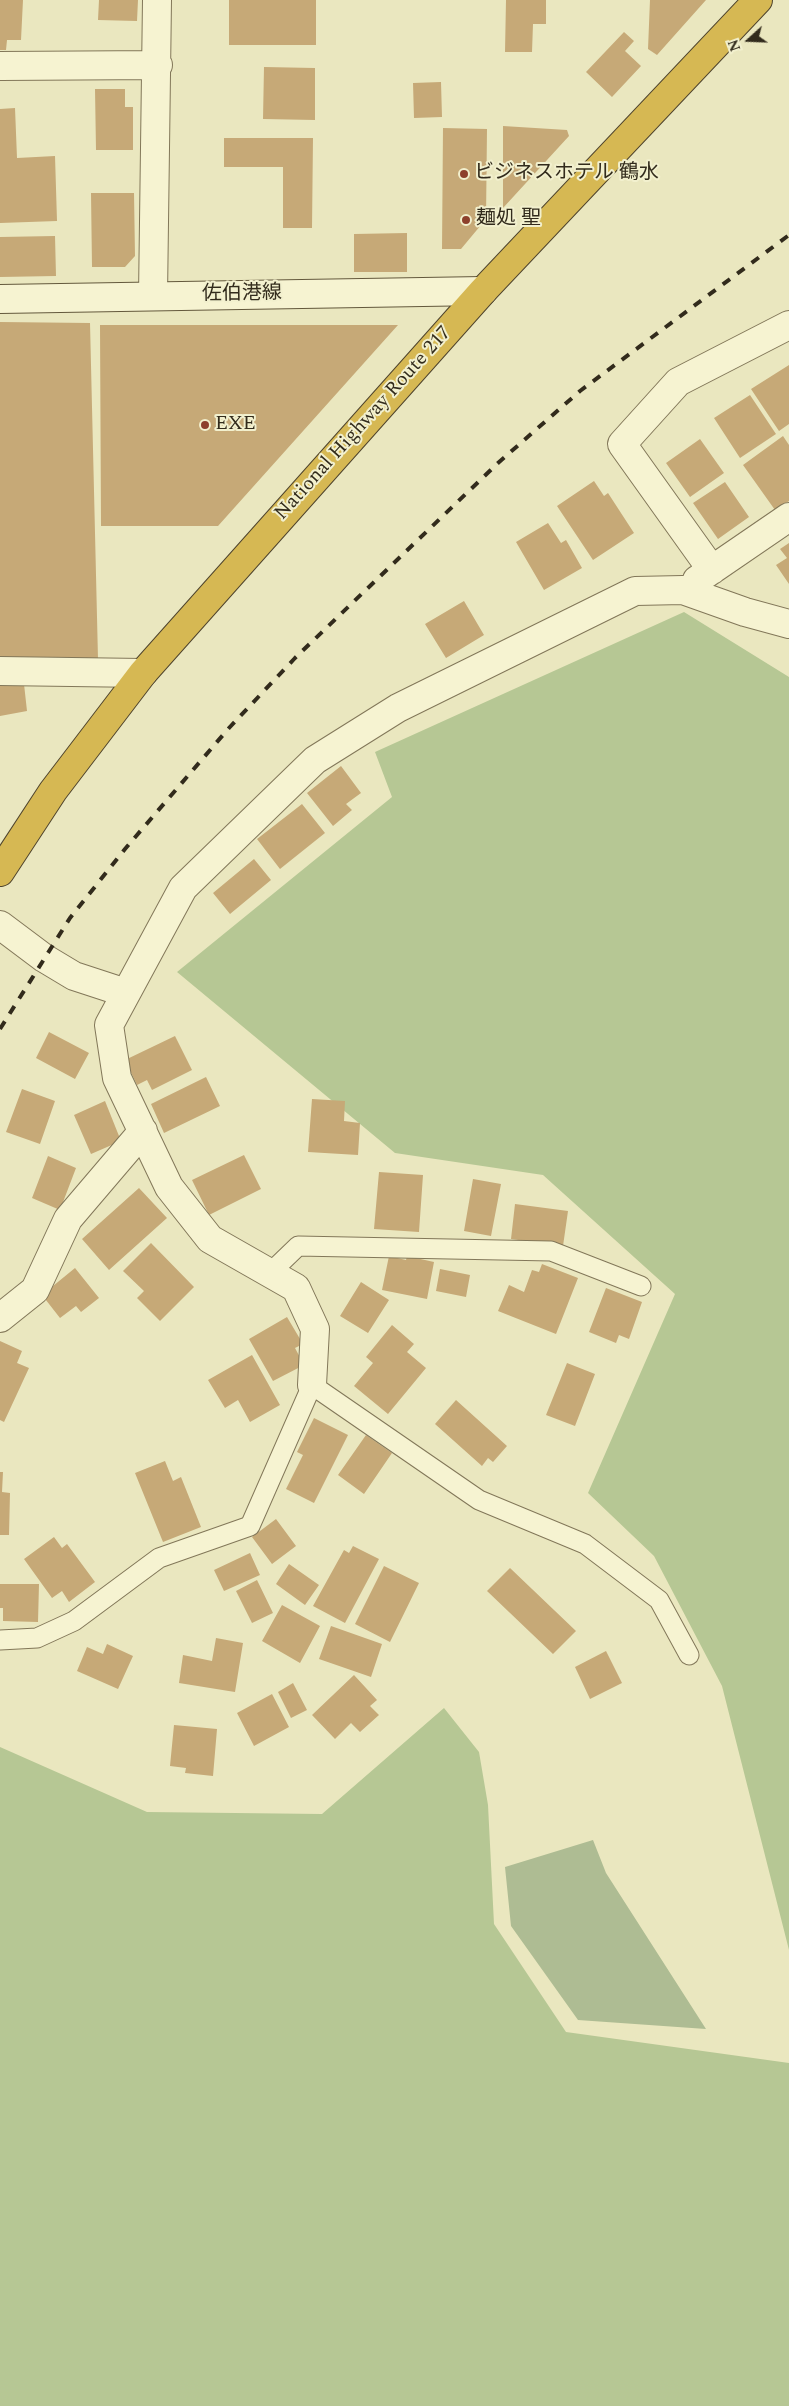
<!DOCTYPE html>
<meta charset="utf-8">
<style>
body{margin:0}
#map{position:relative;width:789px;height:2406px;overflow:hidden;background:#eae7bf;font-family:Spectral,serif}
canvas{display:block}
.north{position:absolute;left:724px;top:15px;width:50px;height:50px;-webkit-text-stroke:4px #f2f0ce;paint-order:stroke;rotate:250deg;font-size:14px;font-weight:700;line-height:20px;text-align:center;color:#322b1c}
.north::after{content:'';display:block;margin:auto;width:18px;height:22px;background:#322b1c;clip-path:polygon(50% 0,100% 100%,50% 72%,0 100%)}
</style>
<div id="map">
<canvas width="789" height="2406"></canvas>
<div class="north">N</div>
</div>
<script>
const g = document.querySelector('canvas').getContext('2d');
g.lineJoin = 'round';
function fill(path, color) { g.fillStyle = color; g.fill(path, 'evenodd'); }
const toPath = rows => new Path2D(rows.map(r => 'M' + r).join(''));
function stroke(path, color, width, dash) { g.strokeStyle = color; g.lineWidth = width; g.lineCap = dash ? 'butt' : 'round'; g.setLineDash(dash || []); g.stroke(path); }
function write(font, color, halo, rows, align = 'center') {
  g.font = font + ' Spectral,"Noto Sans JP",serif'; g.lineWidth = 4; g.setLineDash([]); g.textBaseline = 'middle'; g.strokeStyle = halo; g.fillStyle = color; for (const [text, x, y, turn = 0] of rows) {
    g.save(); g.translate(x, y); g.rotate((+turn || 0) * Math.PI / 180); g.textAlign = isNaN(turn) ? turn : align; if (halo) g.strokeText(text, 0, 0); g.fillText(text, 0, 0); g.restore();
  }
}
fill(toPath([
 [684,612,789,677,789,1950,722,1686,654,1556,588,1493,675,1294,543,1175,395,1153,177,972,392,797,375,752],
 [444,1708,479,1752,488,1805,494,1924,566,2032,789,2063,789,2406,0,2406,0,1747,147,1812,322,1814]
]), '#b6c794');
fill(toPath([
 [593,1840,606,1873,706,2029,578,2020,511,1926,505,1867]
]), '#aebc93');
fill(toPath([
 [0,0,23,0,21,40,7,40,6,50,0,50],
 [99,0,138,0,137,21,98,20],
 [229,0,316,0,316,45,229,45],
 [506,0,546,0,546,24,533,24,532,52,505,52],
 [650,0,706,0,657,55,648,49],
 [624,32,634,41,625,51,641,66,612,97,586,72],
 [264,67,315,68,315,120,263,119],
 [441,82,442,117,414,118,413,83],
 [95,89,125,89,125,107,133,107,133,150,96,150],
 [15,108,17,158,55,156,57,221,0,223,0,109],
 [503,126,567,130,569,136,503,208],
 [443,128,487,129,486,219,461,249,442,249],
 [224,138,313,138,312,228,283,228,283,167,224,167],
 [91,193,134,193,135,256,125,267,92,267],
 [407,233,407,272,354,272,354,234],
 [55,236,56,276,0,277,0,237],
 [0,322,90,323,98,659,0,661],
 [100,325,398,325,218,526,101,526],
 [789,365,789,424,779,431,751,389],
 [750,395,776,434,740,458,714,418],
 [783,436,789,445,789,501,775,510,743,465],
 [700,439,724,473,690,497,666,463],
 [594,481,604,496,608,493,634,533,593,560,557,506],
 [725,482,749,517,718,539,693,503],
 [548,523,561,543,566,540,582,568,544,590,516,542],
 [789,543,789,584,776,565,787,558,780,549],
 [464,601,484,635,446,658,425,624],
 [0,684,24,684,27,711,0,716],
 [341,766,361,793,346,804,352,810,333,826,307,793],
 [302,804,325,833,280,869,257,839],
 [254,859,271,880,230,914,213,893],
 [49,1032,89,1053,75,1079,36,1058],
 [175,1036,192,1070,152,1090,147,1080,137,1085,125,1060],
 [206,1077,220,1106,164,1133,151,1104],
 [22,1089,55,1101,40,1144,6,1132],
 [312,1099,345,1101,344,1121,360,1123,358,1155,308,1152],
 [105,1101,121,1141,91,1154,74,1115],
 [244,1155,261,1189,209,1215,192,1180],
 [48,1156,76,1168,60,1210,32,1198],
 [379,1172,423,1175,419,1232,374,1229],
 [473,1179,501,1184,491,1236,464,1231],
 [139,1188,167,1218,109,1270,82,1239],
 [515,1204,568,1211,563,1246,511,1239],
 [151,1243,194,1287,160,1321,137,1298,144,1291,123,1271],
 [389,1256,406,1260,407,1256,434,1262,427,1299,382,1290],
 [542,1264,578,1278,556,1334,498,1311,509,1285,524,1292,532,1270,539,1272],
 [75,1268,99,1298,81,1312,76,1306,60,1318,42,1295],
 [440,1269,470,1275,466,1297,436,1291],
 [361,1282,389,1300,368,1333,340,1316],
 [606,1288,642,1302,629,1339,619,1335,616,1343,589,1332],
 [287,1317,303,1344,295,1348,304,1365,273,1381,249,1339],
 [392,1325,414,1344,407,1352,426,1368,388,1414,354,1386,373,1363,366,1357],
 [0,1341,22,1351,17,1363,29,1368,4,1422,0,1420],
 [252,1355,280,1405,250,1422,238,1400,225,1408,208,1380],
 [567,1363,595,1374,575,1426,546,1415],
 [456,1400,507,1446,493,1462,488,1458,482,1466,435,1424],
 [314,1418,348,1435,314,1503,286,1489,303,1455,297,1452],
 [366,1435,392,1453,364,1494,338,1475],
 [165,1461,173,1481,181,1477,201,1527,163,1542,135,1473],
 [0,1472,3,1472,2,1492,10,1493,9,1535,0,1535],
 [276,1519,296,1546,272,1564,252,1537],
 [54,1537,62,1548,67,1544,95,1582,69,1602,62,1591,52,1598,24,1559],
 [353,1546,379,1559,345,1623,313,1606,344,1550,349,1553],
 [250,1553,260,1575,224,1591,214,1570],
 [289,1564,319,1585,305,1605,276,1584],
 [384,1566,419,1583,390,1642,355,1624],
 [510,1568,576,1631,553,1654,487,1591],
 [257,1580,273,1613,252,1623,236,1591],
 [0,1584,39,1584,38,1622,3,1621,3,1608,0,1608],
 [282,1605,320,1626,300,1663,262,1641],
 [331,1626,382,1644,371,1677,319,1659],
 [216,1638,243,1643,235,1692,179,1683,183,1655,212,1661],
 [107,1644,133,1656,118,1689,77,1671,87,1647,103,1654],
 [606,1651,622,1683,590,1699,575,1667],
 [354,1675,377,1700,370,1706,379,1715,360,1732,351,1723,335,1739,312,1715],
 [293,1683,307,1710,291,1718,278,1692],
 [272,1694,289,1727,254,1746,237,1713],
 [174,1725,217,1729,213,1776,185,1773,186,1768,170,1766]
]), '#c6a977');
const lane = toPath([
 [270,1273,298,1246,551,1251,641,1286],
 [0,1640,37,1638,74,1621,159,1558,250,1526,312,1385,479,1500,585,1544,659,1600,689,1655]
]);
const street = toPath([
 [0,66,158,65],
 [153,296,157,0],
 [712,570,622,444,678,382,789,325],
 [697,580,789,517],
 [0,671,143,673],
 [0,925,44,958,74,976,126,993],
 [0,1318,35,1290,68,1219,143,1131],
 [312,1385,315,1329,296,1288,210,1239,169,1187,117,1078,109,1025,183,888,315,760,398,708,635,591,683,590,745,612,789,624]
]);
const secondary = toPath([
 [0,299,483,291]
]);
const highway = toPath([
 [0,872,53,791,143,673,483,291,758,0]
]);
stroke(lane, '#827759', 21);
stroke(street, '#827759', 30);
stroke(secondary, '#63583c', 30);
stroke(highway, '#4f442d', 30);
stroke(lane, '#f6f3d1', 19);
stroke(street, '#f6f3d1', 28);
stroke(secondary, '#f6f3d1', 28);
stroke(highway, '#d6b853', 28);
stroke(toPath([
 [0,1029,70,918,125,849,229,728,295,658,498,463,580,391,789,235]
]), '#322b1c', 4, [9, 9]);
for (const [x, y, r, color] of [
 [464,174,5,"#8d402c"],
 [466,220,5,"#8d402c"],
 [205,425,5,"#8d402c"]
]) { const dot = new Path2D(); dot.arc(x, y, r, 0, 2 * Math.PI); g.fillStyle = color; g.fill(dot); stroke(dot, '#f2f0ce', 2); }
write('20px', '#322b1c', '#f2f0ce', [
 ["ビジネスホテル 鶴水",474,174],
 ["麺処 聖",476,220],
 ["EXE",215,425]
], 'left');
write('20px', '#322b1c', '#f2f0ce', [
 ["佐伯港線",242,295,-1],
 ["National Highway Route 217",364,424,-48]
]);
</script>
